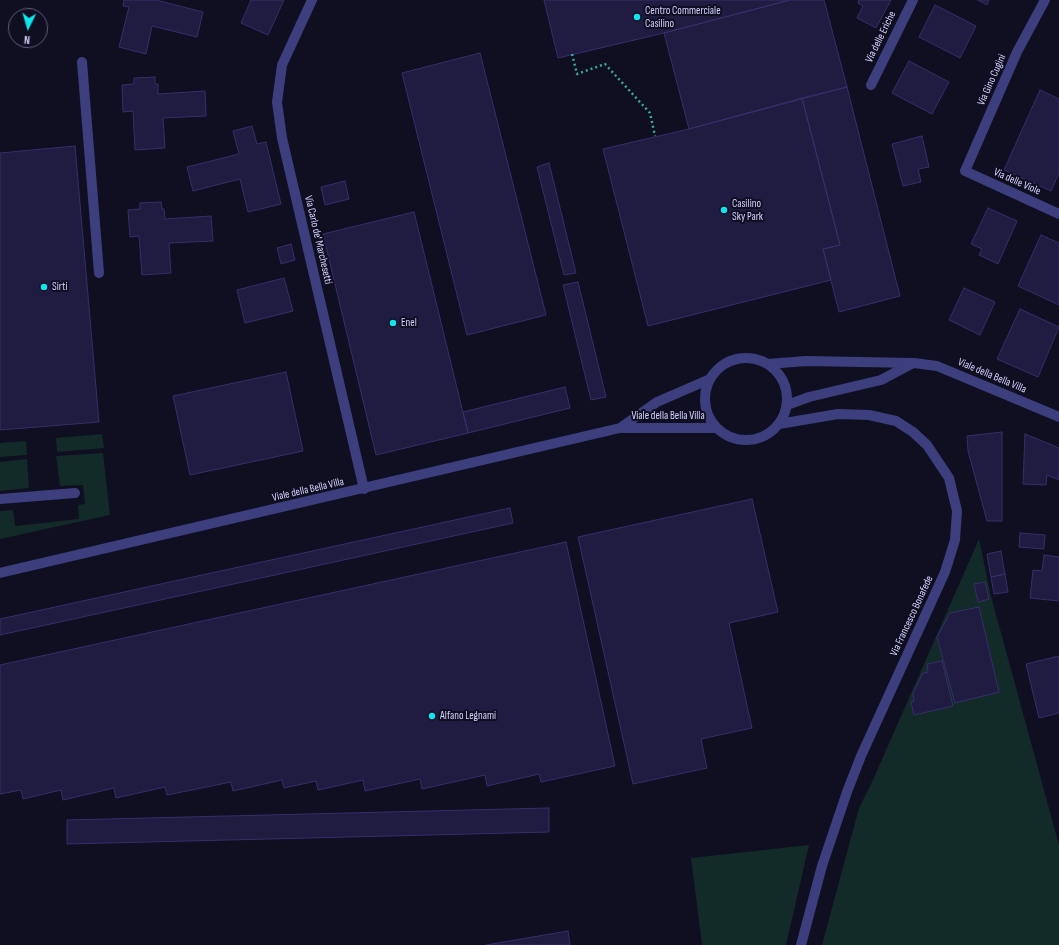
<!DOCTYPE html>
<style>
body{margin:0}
#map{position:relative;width:1059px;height:945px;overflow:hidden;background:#100e21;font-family:"Sofia Sans Condensed",sans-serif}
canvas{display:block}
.north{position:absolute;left:8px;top:8px;width:40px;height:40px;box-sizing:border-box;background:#100e21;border:1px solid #5e5c79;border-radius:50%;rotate:185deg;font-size:11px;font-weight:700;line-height:16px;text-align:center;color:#d2d1fd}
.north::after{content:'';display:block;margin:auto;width:14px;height:18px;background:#0de6ec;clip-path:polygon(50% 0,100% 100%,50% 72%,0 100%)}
</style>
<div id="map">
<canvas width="1059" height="945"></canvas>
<div class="north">N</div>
</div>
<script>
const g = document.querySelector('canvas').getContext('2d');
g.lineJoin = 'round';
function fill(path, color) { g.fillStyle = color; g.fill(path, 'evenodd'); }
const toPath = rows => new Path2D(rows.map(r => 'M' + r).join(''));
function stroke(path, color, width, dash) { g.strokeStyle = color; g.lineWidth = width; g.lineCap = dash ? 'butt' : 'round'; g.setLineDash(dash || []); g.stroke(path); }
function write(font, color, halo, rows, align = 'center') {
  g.font = font + ' "Sofia Sans Condensed",sans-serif'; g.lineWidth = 4; g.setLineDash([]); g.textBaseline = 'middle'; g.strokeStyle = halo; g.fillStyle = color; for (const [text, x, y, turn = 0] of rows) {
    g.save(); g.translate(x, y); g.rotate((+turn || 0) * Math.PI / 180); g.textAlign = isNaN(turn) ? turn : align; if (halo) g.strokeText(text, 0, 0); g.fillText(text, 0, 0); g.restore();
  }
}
fill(toPath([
 [102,434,104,448,57,452,56,438],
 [26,441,27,455,0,457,0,443],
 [103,453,110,515,0,539,0,511,13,510,15,526,79,519,78,505,85,504,83,485,60,486,56,456],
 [27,459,29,488,0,491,0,462],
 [979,539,991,596,1059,845,1059,945,822,945,859,808,872,782],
 [809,845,786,945,702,945,691,858]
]), '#122a28');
const building = toPath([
 [124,0,156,0,203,12,197,37,152,26,146,54,119,47,129,7,123,6,124,0],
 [251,0,284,0,268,35,241,23,251,0],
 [544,0,790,0,664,33,558,58,544,0],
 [790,0,824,0,847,87,689,129,664,33,790,0],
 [859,0,891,0,876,28,857,18,863,6,858,3,859,0],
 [978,0,989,0,987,5,978,0],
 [935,5,976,26,960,58,919,37,935,5],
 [480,53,546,315,467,335,402,73,480,53],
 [909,61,949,82,932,114,892,93,909,61],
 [155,77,155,84,158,84,158,94,205,91,206,116,163,118,165,148,135,150,133,111,123,112,122,85,134,84,134,78,155,77],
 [847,87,900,296,839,312,823,249,840,245,802,98,847,87],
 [1040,90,1059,99,1059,173,1051,191,1004,170,1040,90],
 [802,98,840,245,823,249,831,280,648,326,603,149,689,129,802,98],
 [252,126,257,144,266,142,281,204,248,212,240,179,193,191,187,167,239,154,233,131,252,126],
 [922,136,929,167,918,169,921,182,903,186,892,144,922,136],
 [75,146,99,422,0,430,0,153,75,146],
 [549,163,576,273,564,275,537,167,549,163],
 [345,181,349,199,325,205,321,187,345,181],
 [161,202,162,209,164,209,165,219,211,216,213,241,169,243,171,273,142,275,139,236,130,237,128,210,140,209,140,203,161,202],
 [988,208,1017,221,998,264,979,255,982,249,971,244,988,208],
 [414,212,468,433,376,455,323,234,414,212],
 [1041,235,1059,243,1059,305,1018,286,1041,235],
 [291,244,295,260,281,264,277,248,291,244],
 [284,278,293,311,245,323,237,290,284,278],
 [578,282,606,397,591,400,563,285,578,282],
 [964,288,995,302,980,335,949,320,964,288],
 [1020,309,1059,327,1038,377,997,359,1020,309],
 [286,372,303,451,190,475,173,396,286,372],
 [565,387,570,408,468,433,463,412,565,387],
 [1002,432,1002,521,987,521,968,451,967,436,1002,432],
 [1025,434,1059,448,1059,480,1047,475,1046,485,1023,484,1025,434],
 [752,499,778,612,729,623,752,728,701,739,707,768,633,784,578,537,752,499],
 [510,508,513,523,0,635,0,619,510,508],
 [1020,533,1045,535,1044,549,1019,547,1020,533],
 [566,542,615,766,541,782,539,774,487,786,485,775,422,789,420,779,365,791,363,780,318,790,316,781,284,788,282,780,233,791,231,782,167,795,165,787,116,798,114,788,63,800,61,790,23,799,21,790,0,794,0,665,566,542],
 [1001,551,1005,574,991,577,987,554,1001,551],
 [1044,555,1059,557,1059,601,1030,598,1033,570,1042,571,1044,555],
 [1005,574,1008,592,994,594,991,577,1005,574],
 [985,582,989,599,978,602,974,584,985,582],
 [979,607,999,692,955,703,937,637,950,613,979,607],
 [1059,656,1059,713,1039,718,1026,664,1059,656],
 [942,661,953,706,914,715,911,702,914,701,913,693,923,673,928,672,927,664,942,661],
 [549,808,549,832,67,844,67,820,549,808],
 [568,931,570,945,486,945,568,931]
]);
fill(building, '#201b41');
stroke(building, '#362f6b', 1);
stroke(toPath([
 [572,54,577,74,605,64,650,113,655,136]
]), '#35ac9d', 2.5, [2, 3]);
stroke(toPath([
 [312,0,282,65,277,102,282,138,364,489],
 [1045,0,1017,52,965,171,1059,214],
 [82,62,99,273],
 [871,85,913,0],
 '705 399a41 41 0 1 1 82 0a41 41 0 1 1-82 0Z',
 [768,364,806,361,914,363,937,366,1059,417],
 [787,405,809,397,881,380,913,363],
 [779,424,838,414,869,415,896,421,913,432,927,445,949,478,957,511,955,540,945,572,861,756,847,792,822,866,801,945],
 [620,428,657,402,710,379],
 [0,499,75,493],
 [0,573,620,428,716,428]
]), '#3c3e7d', 10);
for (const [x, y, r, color] of [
 [637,17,4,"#0de6ec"],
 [724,210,4,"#0de6ec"],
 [44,287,4,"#0de6ec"],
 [393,323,4,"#0de6ec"],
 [432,716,4,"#0de6ec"]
]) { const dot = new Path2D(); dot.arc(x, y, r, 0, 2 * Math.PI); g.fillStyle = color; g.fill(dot); stroke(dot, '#100e21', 1.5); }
write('11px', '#d2d1fd', '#100e21', [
 ["Centro Commerciale",645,11],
 ["Casilino",645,24],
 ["Casilino",732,204],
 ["Sky Park",732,217],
 ["Sirti",52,287],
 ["Enel",401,323],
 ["Alfano Legnami",440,716]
], 'left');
write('11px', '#d2d1fd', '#100e21', [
 ["Via delle Eriche",881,37,-64],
 ["Via Gino Cugini",992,80,-66],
 ["Via delle Viole",1017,182,24],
 ["Via Carlo de' Marchesetti",318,240,77],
 ["Viale della Bella Villa",992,376,23],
 ["Viale della Bella Villa",668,416],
 ["Viale della Bella Villa",308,490,-13],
 ["Via Francesco Bonafede",912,616,-65]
]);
</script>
